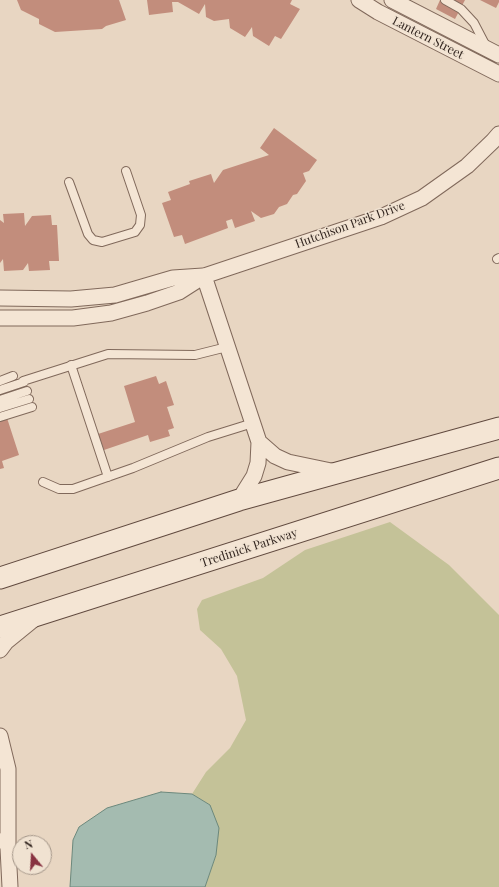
<!DOCTYPE html>
<style>
body{margin:0}
#map{position:relative;width:499px;height:887px;overflow:hidden;background:#e8d6c2;font-family:"Playfair Display",serif}
canvas{display:block}
.north{position:absolute;left:12px;top:835px;width:40px;height:40px;box-sizing:border-box;background:#f0e2d1;border:1px solid #a49689;border-radius:50%;rotate:342deg;font-size:11px;font-weight:700;line-height:16px;text-align:center;color:#31241e}
.north::after{content:'';display:block;margin:auto;width:14px;height:18px;background:#883241;clip-path:polygon(50% 0,100% 100%,50% 72%,0 100%)}
</style>
<div id="map">
<canvas width="499" height="887"></canvas>
<div class="north">N</div>
</div>
<script>
const g = document.querySelector('canvas').getContext('2d');
g.lineJoin = 'round';
function fill(path, color) { g.fillStyle = color; g.fill(path, 'evenodd'); }
const toPath = rows => new Path2D(rows.map(r => 'M' + r).join(''));
function stroke(path, color, width, dash) { g.strokeStyle = color; g.lineWidth = width; g.lineCap = dash ? 'butt' : 'round'; g.setLineDash(dash || []); g.stroke(path); }
function write(font, color, halo, rows, align = 'center') {
  g.font = font + ' "Playfair Display",serif'; g.lineWidth = 3; g.setLineDash([]); g.textBaseline = 'middle'; g.strokeStyle = halo; g.fillStyle = color; for (const [text, x, y, turn = 0] of rows) {
    g.save(); g.translate(x, y); g.rotate((+turn || 0) * Math.PI / 180); g.textAlign = isNaN(turn) ? turn : align; if (halo) g.strokeText(text, 0, 0); g.fillText(text, 0, 0); g.restore();
  }
}
fill(toPath([
 [390,522,449,565,499,615,499,887,205,887,216,855,210,805,192,794,206,772,230,748,246,720,237,676,221,649,200,630,197,609,202,600,263,578,305,550]
]), '#c4c298');
const water = toPath([
 [161,792,192,794,210,805,219,828,216,855,205,887,70,887,73,840,79,827,107,808,161,792]
]);
fill(water, '#a4bbb0');
stroke(water, '#6c887c', 1);
fill(toPath([
 [17,0,119,0,126,20,106,26,102,29,55,32,39,24,39,19,21,10],
 [147,0,292,0,290,4,300,9,281,39,275,36,269,46,253,36,252,27,245,37,230,28,229,19,214,21,206,17,205,4,199,14,178,2,172,2,173,12,149,15],
 [440,0,465,0,455,19,436,9],
 [480,0,499,0,499,2,496,8],
 [274,128,317,160,309,171,303,173,306,181,297,194,293,195,287,204,279,207,274,214,261,218,251,211,255,221,235,228,232,219,226,221,228,228,185,244,182,235,174,237,162,203,171,200,168,192,190,184,189,181,211,174,214,183,223,170,269,155,260,148],
 [24,213,25,226,32,216,51,215,52,225,57,225,59,261,49,261,50,270,29,271,28,263,23,270,4,271,3,259,0,263,0,220,4,223,3,214],
 [156,376,159,384,166,381,174,405,167,407,174,428,168,430,170,436,150,442,148,435,104,450,98,434,135,422,124,386],
 [7,418,19,455,2,461,4,468,0,469,0,420]
]), '#c28d7c');
const lane = toPath([
 [445,0,461,9,474,23,486,46],
 [69,182,88,234,93,240,102,242,135,232,140,225,141,215,126,171],
 [497,259,499,258],
 [71,365,108,477],
 [0,381,13,376],
 [23,381,108,354,195,355,227,347],
 [0,390,24,382],
 [0,400,27,391],
 [0,408,29,399],
 [0,417,32,407],
 [43,482,59,489,73,489,133,468,208,437,253,423]
]);
const street = toPath([
 [359,0,378,12,499,74],
 [392,0,499,55],
 [204,276,259,442,258,463,254,476,239,500],
 [0,298,71,299,115,295,173,278,203,276],
 [0,318,73,318,111,313,147,303,179,292,204,276,381,217,422,198,467,166,493,141,499,134],
 [259,442,275,456,288,462,336,472],
 [0,650,6,642,33,620],
 [0,736,8,769,8,848],
 [5,839,8,848,10,887]
]);
const secondary = toPath([
 [0,578,239,500,499,428],
 [0,627,499,468]
]);
stroke(lane, '#80695b', 10);
stroke(street, '#80695b', 17);
stroke(secondary, '#614a3f', 23);
stroke(lane, '#f4e5d4', 8);
stroke(street, '#f4e5d4', 15);
stroke(secondary, '#f4e5d4', 21);
write('12px', '#31241e', '#f0e2d1', [
 ["Lantern Street",428,38,27],
 ["Hutchison Park Drive",350,225,-20],
 ["Tredinick Parkway",249,548,-18]
]);
</script>
